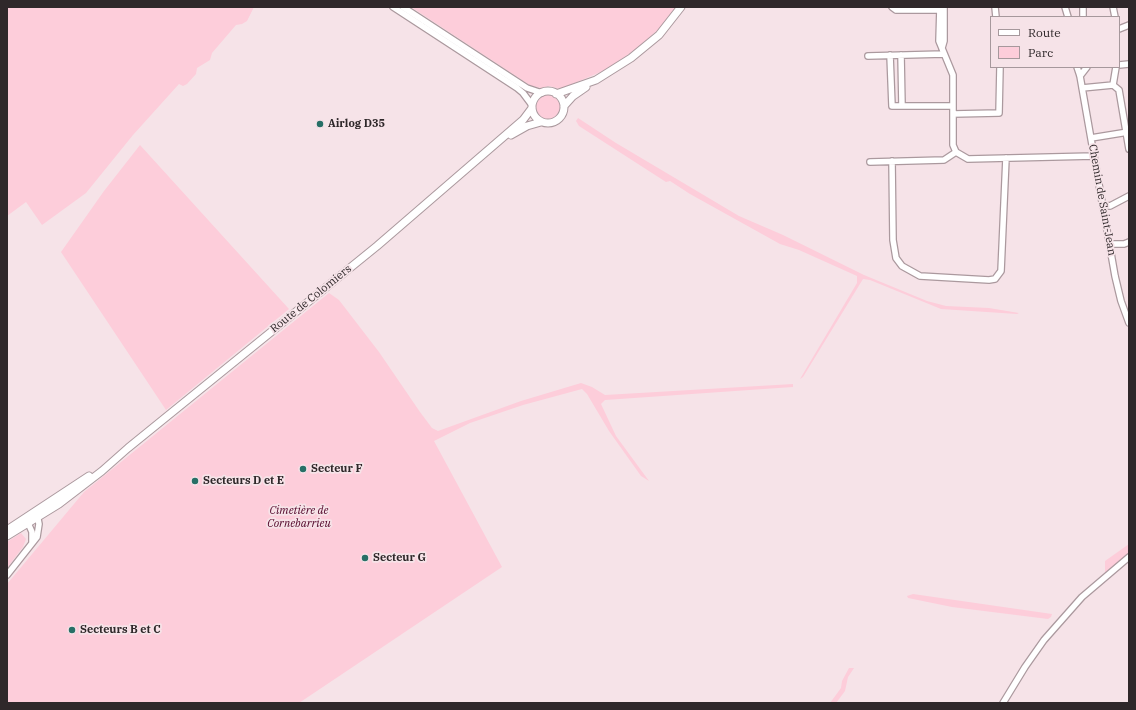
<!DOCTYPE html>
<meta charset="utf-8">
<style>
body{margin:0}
#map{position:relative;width:1136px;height:710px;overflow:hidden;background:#f6e3e8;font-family:"IBM Plex Serif",serif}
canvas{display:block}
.frame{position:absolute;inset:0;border:8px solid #2f282a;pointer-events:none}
.legend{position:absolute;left:990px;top:16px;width:130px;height:52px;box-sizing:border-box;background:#f6e3e8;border:1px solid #a6989c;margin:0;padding:5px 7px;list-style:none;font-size:12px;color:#2f282a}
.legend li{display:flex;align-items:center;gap:8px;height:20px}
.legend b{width:20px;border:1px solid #a6989c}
</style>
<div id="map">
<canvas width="1136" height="710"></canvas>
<div class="frame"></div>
<ul class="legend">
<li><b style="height:5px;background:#fff"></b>Route</li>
<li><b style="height:11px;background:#fdcdda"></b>Parc</li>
</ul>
</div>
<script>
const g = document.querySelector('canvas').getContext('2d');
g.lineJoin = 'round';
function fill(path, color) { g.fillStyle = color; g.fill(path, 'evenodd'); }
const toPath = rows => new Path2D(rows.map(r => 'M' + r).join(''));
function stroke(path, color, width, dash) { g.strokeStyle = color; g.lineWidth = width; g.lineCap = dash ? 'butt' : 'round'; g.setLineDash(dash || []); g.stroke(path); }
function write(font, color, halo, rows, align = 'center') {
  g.font = font + ' "IBM Plex Serif",serif'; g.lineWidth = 3.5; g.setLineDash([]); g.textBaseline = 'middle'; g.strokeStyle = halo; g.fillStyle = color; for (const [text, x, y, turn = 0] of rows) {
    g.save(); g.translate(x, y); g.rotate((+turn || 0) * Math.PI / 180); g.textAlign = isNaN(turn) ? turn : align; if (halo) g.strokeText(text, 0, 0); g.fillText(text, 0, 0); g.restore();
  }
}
fill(toPath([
 [7,7,254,7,247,21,242,24,236,25,212,53,210,60,197,68,196,74,187,84,183,86,179,84,133,135,86,193,42,225,26,202,7,216],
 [411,7,676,7,661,27,635,50,605,70,561,89,549,86,541,88,531,86],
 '536 107a12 12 0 1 1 24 0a12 12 0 1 1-24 0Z',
 [578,118,616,143,739,216,783,235,864,275,927,301,946,306,989,308,1019,313,1017,314,941,309,870,280,863,279,803,377,800,379,857,283,857,276,799,250,780,244,690,194,670,181,666,182,579,126,576,121],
 [140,145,289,309,166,410,61,252,104,191],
 [329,293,339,300,379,352,420,412,432,428,438,431,521,401,581,383,592,387,605,395,793,384,793,387,605,400,601,404,616,436,649,481,641,476,609,431,587,394,582,389,523,405,470,423,434,441,502,567,299,703,7,703,7,584,84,492],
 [21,533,26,539,23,547,7,568,7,542],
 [1129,544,1129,554,1105,573,1105,561],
 [913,594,1045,613,1052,614,1051,617,1048,619,952,607,908,598,907,596],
 [849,668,854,668,848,677,845,691,836,703,830,703,841,688,842,681]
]), '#fdcdda');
const minor = toPath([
 [393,7,517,88,523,93,532,105],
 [403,7,527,88,542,93],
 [892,7,896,10,944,10],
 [940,7,939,41,953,75,953,145,956,152,968,159,1094,156],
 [995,7,996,17],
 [1065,7,1068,17],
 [1083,7,1083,17],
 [1113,7,1115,17],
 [1119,29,1129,25],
 [942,48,944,41,944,7],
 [890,55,892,106,953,106],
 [901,55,902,106],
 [868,56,944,54],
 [1119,65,1129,64],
 [1077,67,1080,76,1115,276,1121,301,1129,323],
 [1080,76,1087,67],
 [1113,85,1119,90,1129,149],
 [1082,88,1113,85,1116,67],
 [953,114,999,113,1000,67],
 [1091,138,1128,132],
 [892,161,893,240,896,258,902,266,920,276,989,280,995,279,1001,271,1006,158],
 [870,162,944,160,956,152],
 [1103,205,1110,206,1129,196],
 [1110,244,1124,244,1129,242],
 [29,521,28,523,32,532,32,543],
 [7,575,37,537,39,524,38,519,35,516],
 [1003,703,1025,667,1044,640,1082,597,1129,557]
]);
const major = toPath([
 '532 107a16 16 0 1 1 32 0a16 16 0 1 1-32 0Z',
 [556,94,596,80,631,58,659,35,681,7],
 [564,106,573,96,586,87],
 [511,135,527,126,541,122],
 [7,530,89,476],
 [7,536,59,504,102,471,128,448,377,246,523,120,532,108]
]);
stroke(minor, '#ab999e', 8);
stroke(major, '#ab999e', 9);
stroke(minor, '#fff', 5.5);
stroke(major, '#fff', 7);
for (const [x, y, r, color] of [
 [320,124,4,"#276f66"],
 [303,469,4,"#276f66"],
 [195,481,4,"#276f66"],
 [365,558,4,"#276f66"],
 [72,630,4,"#276f66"]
]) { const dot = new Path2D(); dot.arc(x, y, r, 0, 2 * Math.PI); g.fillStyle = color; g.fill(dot); stroke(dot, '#f6e3e8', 1.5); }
write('bold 11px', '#2f282a', '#f6e3e8', [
 ["Airlog D35",328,124],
 ["Secteur F",311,469],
 ["Secteurs D et E",203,481],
 ["Secteur G",373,558],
 ["Secteurs B et C",80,630]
], 'left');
write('11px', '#2f282a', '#f6e3e8', [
 ["Chemin de Saint-Jean",1102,200,80],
 ["Route de Colomiers",311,299,-39]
]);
write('italic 11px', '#500327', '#f6e3e8', [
 ["Cimetière de",299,511],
 ["Cornebarrieu",299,524]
]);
</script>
